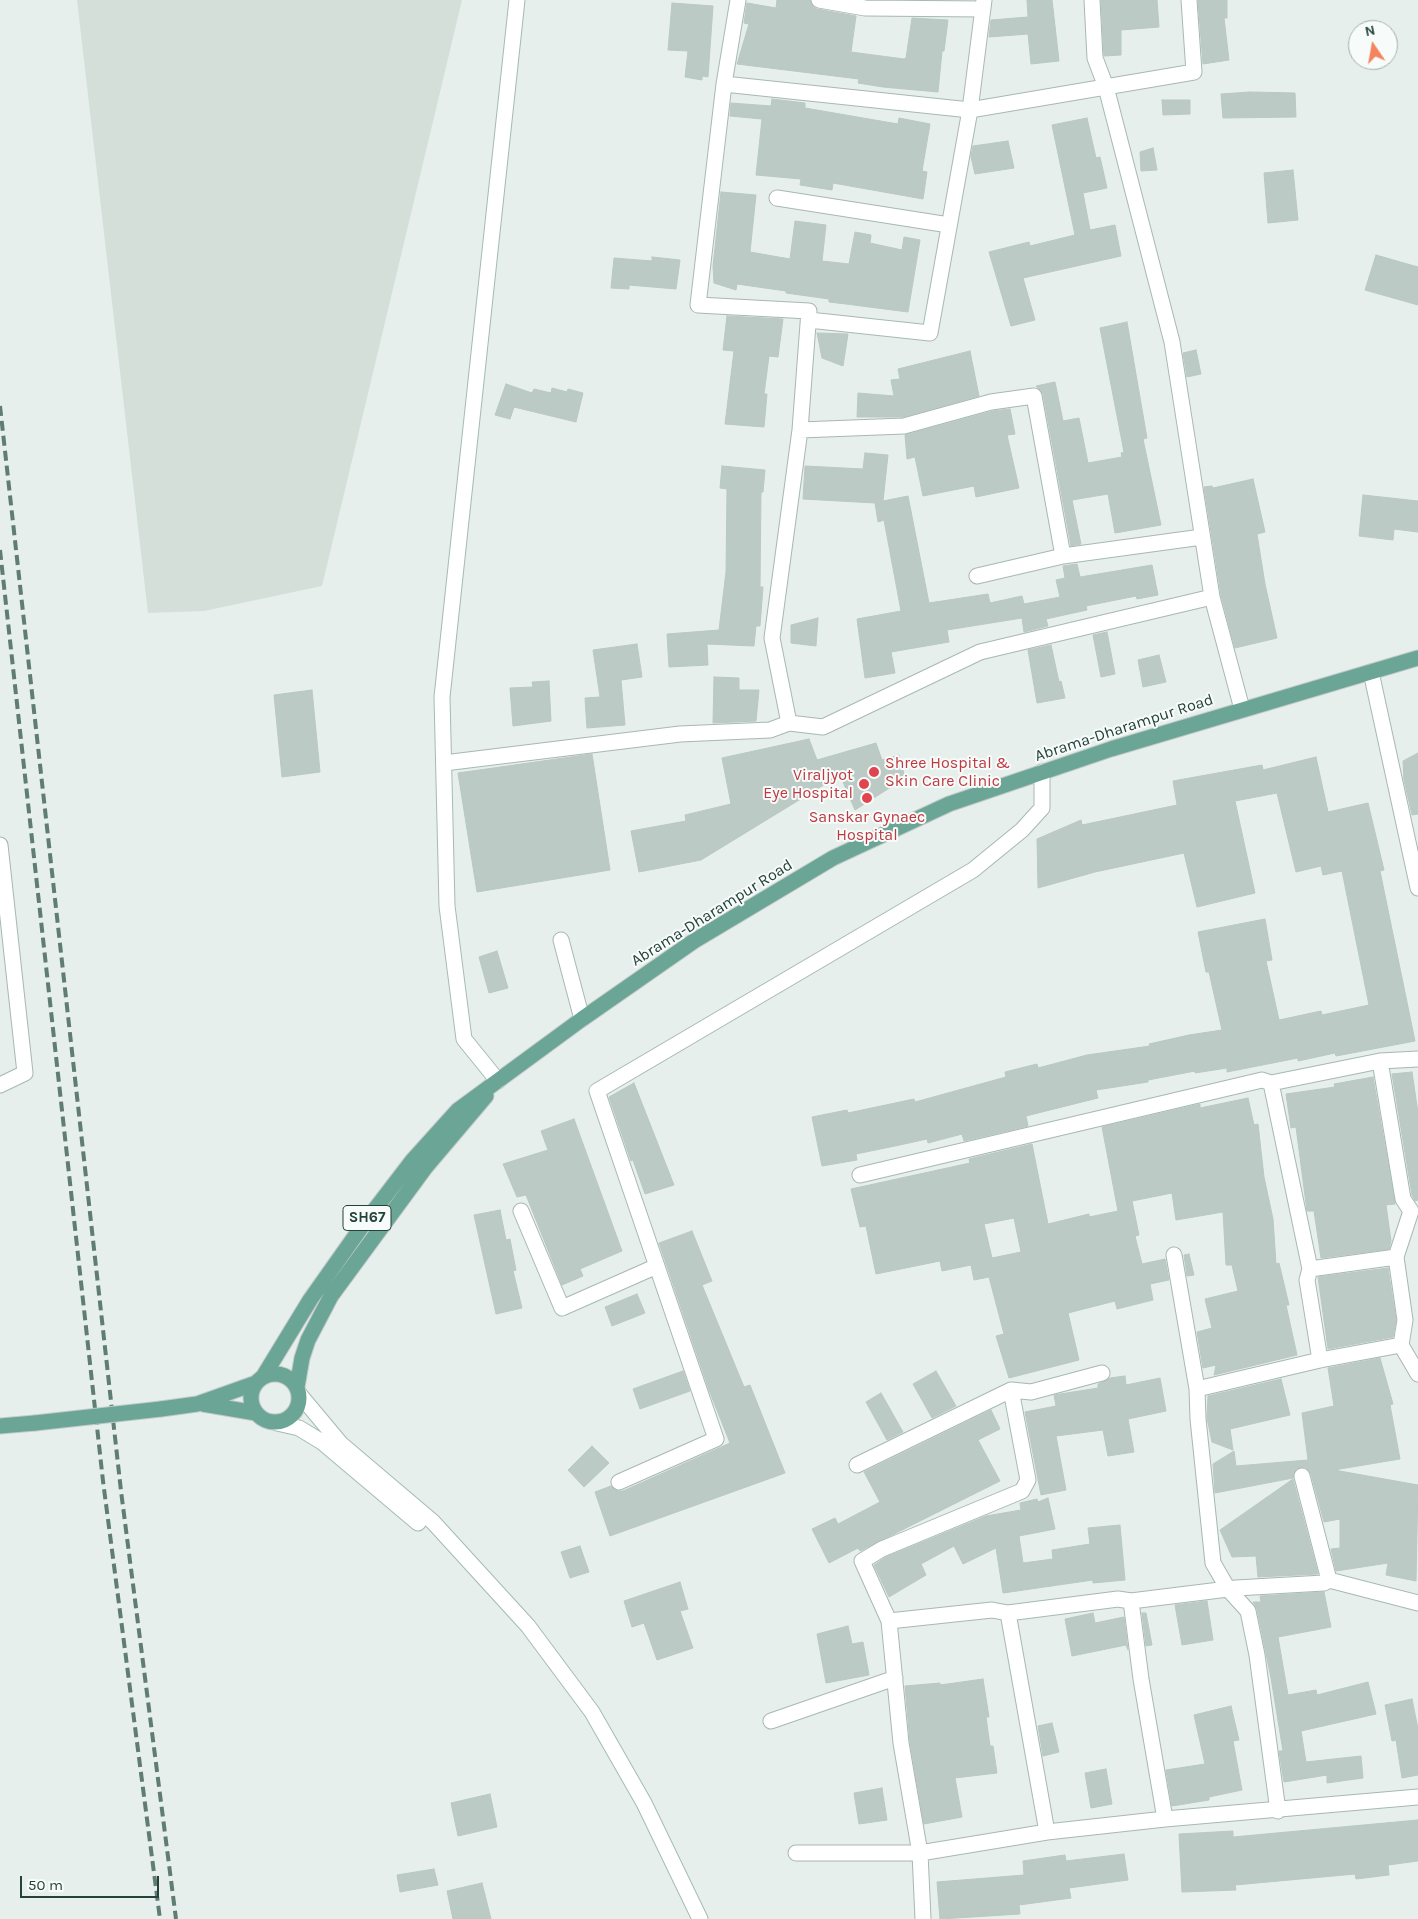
<!DOCTYPE html>
<style>
body{margin:0}
#map{position:relative;width:1418px;height:1919px;overflow:hidden;background:#e6efeb;font-family:Karla,sans-serif}
canvas{display:block}
.north{position:absolute;left:1348px;top:20px;width:50px;height:50px;box-sizing:border-box;background:#f7fbf9;border:1px solid #a3b1ad;border-radius:50%;rotate:348deg;font-size:14px;font-weight:700;line-height:20px;text-align:center;color:#24423a}
.north::after{content:'';display:block;margin:auto;width:18px;height:22px;background:#f4845f;clip-path:polygon(50% 0,100% 100%,50% 72%,0 100%)}
.scale{position:absolute;left:20px;top:1876px;width:139px;height:22px;box-sizing:border-box;border:2px solid #24423a;border-top:0;padding-left:6px;font-size:15px;line-height:18px;white-space:nowrap;color:#24423a;-webkit-text-stroke:4px #f7fbf9;paint-order:stroke}
</style>
<div id="map">
<canvas width="1418" height="1919"></canvas>
<div class="north">N</div>
<div class="scale">50 m</div>
</div>
<script>
const g = document.querySelector('canvas').getContext('2d');
g.lineJoin = 'round';
function fill(path, color) { g.fillStyle = color; g.fill(path, 'evenodd'); }
const toPath = rows => new Path2D(rows.map(r => 'M' + r).join(''));
function stroke(path, color, width, dash) { g.strokeStyle = color; g.lineWidth = width; g.lineCap = dash ? 'butt' : 'round'; g.setLineDash(dash || []); g.stroke(path); }
function write(font, color, halo, rows, align = 'center') {
  g.font = font + ' Karla,sans-serif'; g.lineWidth = 4; g.setLineDash([]); g.textBaseline = 'middle'; g.strokeStyle = halo; g.fillStyle = color; for (const [text, x, y, turn = 0] of rows) {
    g.save(); g.translate(x, y); g.rotate((+turn || 0) * Math.PI / 180); g.textAlign = isNaN(turn) ? turn : align; if (halo) g.strokeText(text, 0, 0); g.fillText(text, 0, 0); g.restore();
  }
}
fill(toPath([
 [77,0,462,0,322,586,204,611,148,613]
]), '#d4dfda');
const building = toPath([
 [777,0,810,0,813,7,817,9,856,16,851,52,904,59,906,58,912,18,948,20,944,51,942,51,938,92,883,87,858,83,859,79,737,64,749,24,744,23,747,3,776,8,777,0],
 [1027,0,1052,0,1059,61,1031,64,1028,34,989,37,991,20,1028,17,1027,0],
 [1101,0,1157,0,1159,27,1121,30,1121,55,1104,56,1101,0],
 [1198,0,1227,0,1227,18,1224,18,1229,60,1203,64,1198,0],
 [672,3,713,6,708,77,702,76,702,80,685,77,688,51,668,50,672,3],
 [1250,92,1295,93,1296,117,1223,118,1221,94,1250,92],
 [772,99,805,103,805,108,898,124,899,118,930,124,922,171,927,172,923,199,833,183,832,190,800,185,801,179,756,175,762,119,730,116,731,103,771,106,772,99],
 [1162,100,1190,100,1190,114,1163,115,1162,100],
 [1087,118,1096,158,1100,157,1107,188,1083,193,1090,230,1115,225,1121,256,1023,278,1035,320,1011,326,989,252,1029,242,1030,246,1075,235,1052,125,1087,118],
 [1008,141,1014,168,975,174,971,157,973,146,1008,141],
 [1153,148,1157,170,1141,171,1140,152,1153,148],
 [1293,170,1298,220,1268,223,1264,173,1293,170],
 [721,192,756,195,750,252,790,259,795,221,826,225,822,261,849,264,855,232,871,235,870,243,902,250,904,237,920,240,908,312,846,304,829,302,829,299,786,293,786,291,737,284,736,290,714,283,713,266,721,192],
 [1376,255,1418,267,1418,305,1365,290,1376,255],
 [652,257,680,260,676,289,629,285,629,289,611,288,614,258,652,261,652,257],
 [727,316,783,319,778,357,769,356,764,394,767,394,764,427,725,424,734,351,723,350,727,316],
 [1127,322,1147,438,1143,439,1161,525,1115,533,1108,494,1072,500,1081,544,1071,546,1043,394,1036,386,1055,382,1063,421,1079,418,1088,463,1122,457,1121,453,1124,452,1100,328,1127,322],
 [817,333,848,334,843,366,822,358,817,333],
 [1196,350,1201,374,1187,377,1183,353,1196,350],
 [970,351,979,396,903,417,857,417,858,393,894,396,891,380,900,379,898,369,970,351],
 [506,384,532,393,534,389,551,393,552,388,567,392,568,389,583,393,576,422,514,407,510,419,495,415,506,384],
 [1010,409,1015,434,1007,435,1019,488,976,497,974,486,923,496,915,457,907,459,905,435,993,411,1010,409],
 [865,453,888,455,883,501,908,496,929,603,988,594,990,603,1022,596,1024,604,1060,597,1056,580,1065,578,1063,566,1077,564,1080,577,1152,565,1158,595,1137,599,1136,596,1086,606,1087,610,1046,619,1048,626,1024,632,1022,618,947,630,949,642,891,652,895,673,865,678,857,619,901,611,884,520,878,522,875,503,803,499,805,466,863,469,865,453],
 [722,466,765,470,763,492,761,492,760,587,763,587,760,626,756,626,754,646,707,644,708,665,669,667,667,634,719,630,726,572,727,489,720,488,722,466],
 [1253,479,1265,532,1257,534,1265,584,1277,638,1235,648,1221,595,1204,487,1212,486,1213,488,1253,479],
 [1363,495,1418,501,1418,532,1394,529,1393,540,1359,536,1363,495],
 [818,618,816,646,791,643,791,625,818,618],
 [1107,632,1115,674,1101,677,1093,635,1107,632],
 [637,644,642,677,621,680,625,725,587,728,585,698,600,697,593,650,637,644],
 [1051,645,1059,682,1061,681,1065,698,1037,703,1028,650,1051,645],
 [1159,655,1166,682,1143,687,1138,660,1159,655],
 [714,677,739,678,739,690,759,690,756,721,713,723,714,677],
 [549,681,551,721,513,726,510,688,533,687,532,682,549,681],
 [312,690,320,772,282,777,274,695,312,690],
 [809,739,817,760,876,743,882,760,899,755,905,778,855,810,840,775,701,860,639,872,631,831,686,821,685,815,731,804,722,758,809,739],
 [1418,753,1418,814,1412,815,1404,780,1403,761,1418,753],
 [592,754,610,870,477,892,458,773,592,754],
 [1316,757,1328,812,1368,803,1384,870,1380,871,1415,1041,1336,1056,1335,1053,1298,1061,1298,1058,1227,1072,1227,1068,1195,1073,1195,1071,1148,1080,1148,1082,1096,1090,1098,1098,1026,1116,1028,1126,964,1141,962,1134,928,1143,927,1139,895,1146,856,1154,857,1160,822,1166,812,1117,847,1110,848,1113,914,1099,915,1102,1006,1077,1005,1072,1037,1064,1038,1068,1087,1055,1150,1046,1149,1044,1189,1035,1222,1030,1209,972,1206,972,1198,932,1265,919,1272,960,1266,961,1279,1020,1321,1011,1322,1015,1369,1005,1342,871,1323,875,1321,866,1296,872,1277,793,1235,801,1255,893,1197,907,1184,853,1095,872,1038,888,1037,839,1081,820,1082,825,1177,805,1173,781,1262,765,1263,770,1316,757],
 [497,951,508,988,489,993,479,957,497,951],
 [1412,1072,1418,1113,1418,1200,1415,1201,1412,1195,1392,1074,1412,1072],
 [1373,1077,1395,1204,1386,1205,1391,1241,1389,1249,1321,1258,1314,1211,1307,1211,1296,1127,1291,1128,1286,1094,1335,1087,1334,1084,1373,1077],
 [634,1083,674,1185,645,1194,633,1160,631,1161,609,1097,634,1083],
 [1248,1098,1254,1125,1258,1124,1264,1177,1273,1219,1276,1264,1279,1263,1289,1305,1286,1305,1297,1355,1214,1375,1216,1365,1203,1368,1197,1332,1212,1328,1205,1299,1238,1291,1232,1265,1226,1265,1223,1212,1176,1220,1172,1193,1132,1201,1139,1235,1135,1236,1142,1264,1165,1259,1169,1280,1150,1284,1153,1300,1117,1309,1115,1301,1068,1313,1079,1360,1009,1378,996,1336,1004,1334,989,1277,974,1280,971,1265,942,1271,940,1261,876,1274,866,1226,860,1227,851,1189,970,1163,969,1159,1032,1144,1048,1224,1089,1214,1089,1217,1118,1211,1102,1127,1200,1104,1200,1108,1248,1098],
 [1014,1218,1021,1252,992,1258,984,1224,1014,1218],
 [574,1119,622,1251,580,1269,583,1276,562,1285,526,1195,517,1197,503,1164,548,1150,541,1131,574,1119],
 [500,1210,506,1240,510,1239,516,1270,513,1271,522,1308,496,1314,474,1215,500,1210],
 [692,1231,712,1281,702,1285,744,1387,750,1385,785,1473,610,1536,595,1492,611,1486,618,1491,623,1491,730,1443,709,1390,659,1243,692,1231],
 [1189,1254,1194,1275,1187,1276,1184,1255,1189,1254],
 [1388,1268,1396,1320,1393,1337,1328,1349,1318,1277,1388,1268],
 [637,1294,645,1313,612,1326,605,1307,637,1294],
 [1380,1358,1393,1404,1390,1405,1400,1459,1334,1470,1418,1485,1416,1581,1386,1575,1388,1563,1336,1571,1331,1549,1340,1548,1340,1519,1324,1522,1311,1474,1305,1467,1296,1469,1293,1478,1215,1493,1213,1464,1234,1451,1236,1466,1308,1460,1302,1413,1334,1406,1328,1368,1380,1358],
 [683,1371,690,1391,640,1409,633,1389,683,1371],
 [936,1371,956,1406,932,1418,913,1384,936,1371],
 [1125,1376,1126,1385,1160,1378,1166,1411,1128,1419,1134,1452,1108,1456,1103,1430,1056,1436,1066,1490,1041,1495,1025,1412,1056,1406,1054,1395,1098,1388,1098,1384,1110,1378,1125,1376],
 [1281,1379,1290,1415,1230,1429,1233,1450,1212,1442,1207,1418,1208,1396,1281,1379],
 [881,1393,903,1432,887,1440,866,1402,881,1393],
 [991,1410,1000,1429,978,1440,1000,1481,860,1551,858,1548,829,1563,812,1529,835,1518,838,1524,880,1502,864,1472,991,1410],
 [592,1446,609,1463,584,1487,568,1470,592,1446],
 [1293,1479,1318,1574,1258,1577,1256,1556,1232,1557,1220,1530,1293,1479],
 [1048,1498,1055,1529,1019,1536,1023,1563,1053,1559,1052,1550,1090,1544,1088,1528,1120,1525,1125,1580,1093,1583,1093,1580,1003,1593,996,1548,963,1564,954,1546,921,1564,926,1575,889,1597,874,1565,886,1557,986,1516,1021,1510,1020,1503,1037,1499,1038,1502,1048,1498],
 [580,1546,589,1572,570,1578,561,1552,580,1546],
 [680,1582,688,1609,680,1611,693,1648,657,1660,644,1623,632,1627,624,1601,680,1582],
 [1324,1592,1331,1627,1278,1637,1288,1695,1316,1690,1317,1695,1368,1682,1376,1714,1301,1731,1306,1762,1361,1756,1363,1778,1327,1783,1327,1775,1284,1782,1279,1751,1283,1751,1271,1678,1257,1609,1253,1602,1261,1602,1260,1596,1324,1592],
 [1207,1601,1213,1640,1182,1645,1175,1605,1207,1601],
 [1093,1613,1095,1623,1124,1617,1128,1650,1126,1645,1072,1656,1065,1619,1093,1613],
 [1142,1613,1146,1613,1152,1645,1146,1646,1142,1613],
 [848,1626,852,1644,863,1642,869,1675,826,1683,817,1634,848,1626],
 [983,1679,989,1717,986,1717,990,1746,993,1746,997,1773,955,1778,962,1817,924,1824,910,1742,905,1686,940,1683,940,1685,983,1679],
 [1412,1699,1418,1729,1418,1775,1402,1778,1396,1740,1392,1741,1385,1705,1412,1699],
 [1231,1706,1239,1740,1233,1741,1242,1790,1209,1797,1209,1800,1172,1806,1166,1770,1205,1764,1194,1715,1231,1706],
 [1052,1723,1059,1752,1043,1756,1038,1726,1052,1723],
 [1106,1769,1112,1804,1091,1808,1085,1773,1106,1769],
 [882,1788,887,1820,859,1824,854,1793,882,1788],
 [490,1794,497,1827,458,1836,451,1803,490,1794],
 [1418,1820,1418,1861,1388,1865,1389,1875,1356,1879,1355,1874,1235,1885,1236,1890,1182,1892,1179,1834,1233,1831,1233,1837,1418,1820],
 [1124,1854,1128,1880,1069,1888,1071,1898,1019,1905,1020,1914,940,1919,937,1882,1024,1875,1023,1861,1065,1855,1066,1861,1124,1854],
 [434,1869,438,1885,400,1892,397,1875,434,1869],
 [482,1883,491,1919,453,1919,447,1891,482,1883]
]);
fill(building, '#bbcac4');
stroke(building, '#b8c9c2', 1);
const street = toPath([
 [738,0,724,84,970,110,1194,72,1189,0],
 [819,0,865,8,983,9],
 [1092,0,1095,58,1106,87,1172,342,1212,597,1242,709],
 [724,84,698,305,809,311,800,430,772,638,789,723],
 [777,198,949,225],
 [809,320,930,333,970,110,984,0],
 [800,430,904,426,991,402,1034,396,1063,556],
 [977,576,1063,556,1202,537],
 [1371,672,1418,888],
 [444,763,680,734,770,730,789,723,823,727,980,652,1212,597],
 [0,845,25,1073,0,1085],
 [561,940,582,1019],
 [1380,1061,1403,1199,1411,1211,1396,1257,1405,1320,1401,1345,1418,1374],
 [1271,1083,1310,1269,1307,1280,1320,1360],
 [860,1175,1262,1080,1271,1083,1380,1061,1418,1059],
 [521,1211,562,1308,657,1266],
 [1174,1255,1197,1389,1198,1419,1213,1563,1228,1589,1248,1611,1257,1655,1278,1811],
 [1310,1269,1396,1257],
 [1197,1389,1320,1360,1401,1345],
 [857,1465,1011,1390,1031,1392,1102,1373],
 [1302,1476,1329,1580],
 [619,1482,716,1439,597,1091,973,870,1022,830,1042,808,1042,772],
 [1008,1613,1047,1832],
 [889,1621,992,1610,1008,1613,1118,1599,1131,1601,1236,1588,1324,1583,1329,1580,1418,1603],
 [771,1721,895,1678],
 [1165,1819,1418,1797],
 [796,1853,920,1853,1047,1832,1165,1819,1141,1679,1131,1601],
 [923,1919,920,1853,901,1743,889,1621,862,1561,882,1549,1022,1491,1028,1480,1011,1390]
]);
const secondary = toPath([
 [498,1081,464,1039,447,906,442,697,517,0],
 [300,1395,341,1444,433,1522,528,1626,592,1712,644,1803,700,1919],
 [277,1423,299,1428,322,1442,418,1523]
]);
const primary = toPath([
 '251 1398a24 24 0 1 1 48 0a24 24 0 1 1-48 0Z',
 [263,1377,310,1300,363,1225,412,1161,458,1110,582,1019,694,941,833,858,949,804,1111,749,1418,658],
 [297,1387,302,1358,308,1340,331,1296,425,1168,486,1096],
 [203,1404,256,1413],
 [161,1409,197,1404,256,1383],
 [0,1426,35,1423]
]);
stroke(street, '#a8b8b2', 17);
stroke(secondary, '#a4bbb3', 17);
stroke(primary, '#c2cac8', 17);
stroke(street, '#fff', 15);
stroke(secondary, '#fff', 15);
stroke(primary, '#6aa596', 15);
stroke(toPath([
 [0,406,121,1491,176,1919],
 [0,550,103,1481,160,1919]
]), '#5f7d75', 4, [10, 5]);
const primaryBridge = toPath([
 [35,1423,161,1409]
]);
stroke(primaryBridge, '#c2cac8', 17, []);
stroke(primaryBridge, '#6aa596', 15);
for (const [x, y, r, color] of [
 [874,772,6,"#e0444e"],
 [864,784,6,"#e0444e"],
 [867,798,6,"#e0444e"]
]) { const dot = new Path2D(); dot.arc(x, y, r, 0, 2 * Math.PI); g.fillStyle = color; g.fill(dot); stroke(dot, '#f7fbf9', 2); }
for (const [x, y, w] of [
 [367,1218,48]
]) { const box = new Path2D(); box.roundRect(x - w / 2, y - 12.5, w, 25, 4); g.fillStyle = '#f7fbf9'; g.fill(box); stroke(box, '#24423a', 1); }
write('bold 15px', '#24423a', null, [
 ["SH67",367,1218]
]);
write('16px', '#24423a', '#f7fbf9', [
 ["Abrama-Dharampur Road",1124,728,-18],
 ["Abrama-Dharampur Road",712,913,-32]
]);
write('16px', '#be3a42', '#f7fbf9', [
 ["Shree Hospital &",885,763],
 ["Skin Care Clinic",885,781],
 ["Viraljyot",853,775,"right"],
 ["Eye Hospital",853,793,"right"],
 ["Sanskar Gynaec",867,817,"center"],
 ["Hospital",867,835,"center"]
], 'left');
</script>
